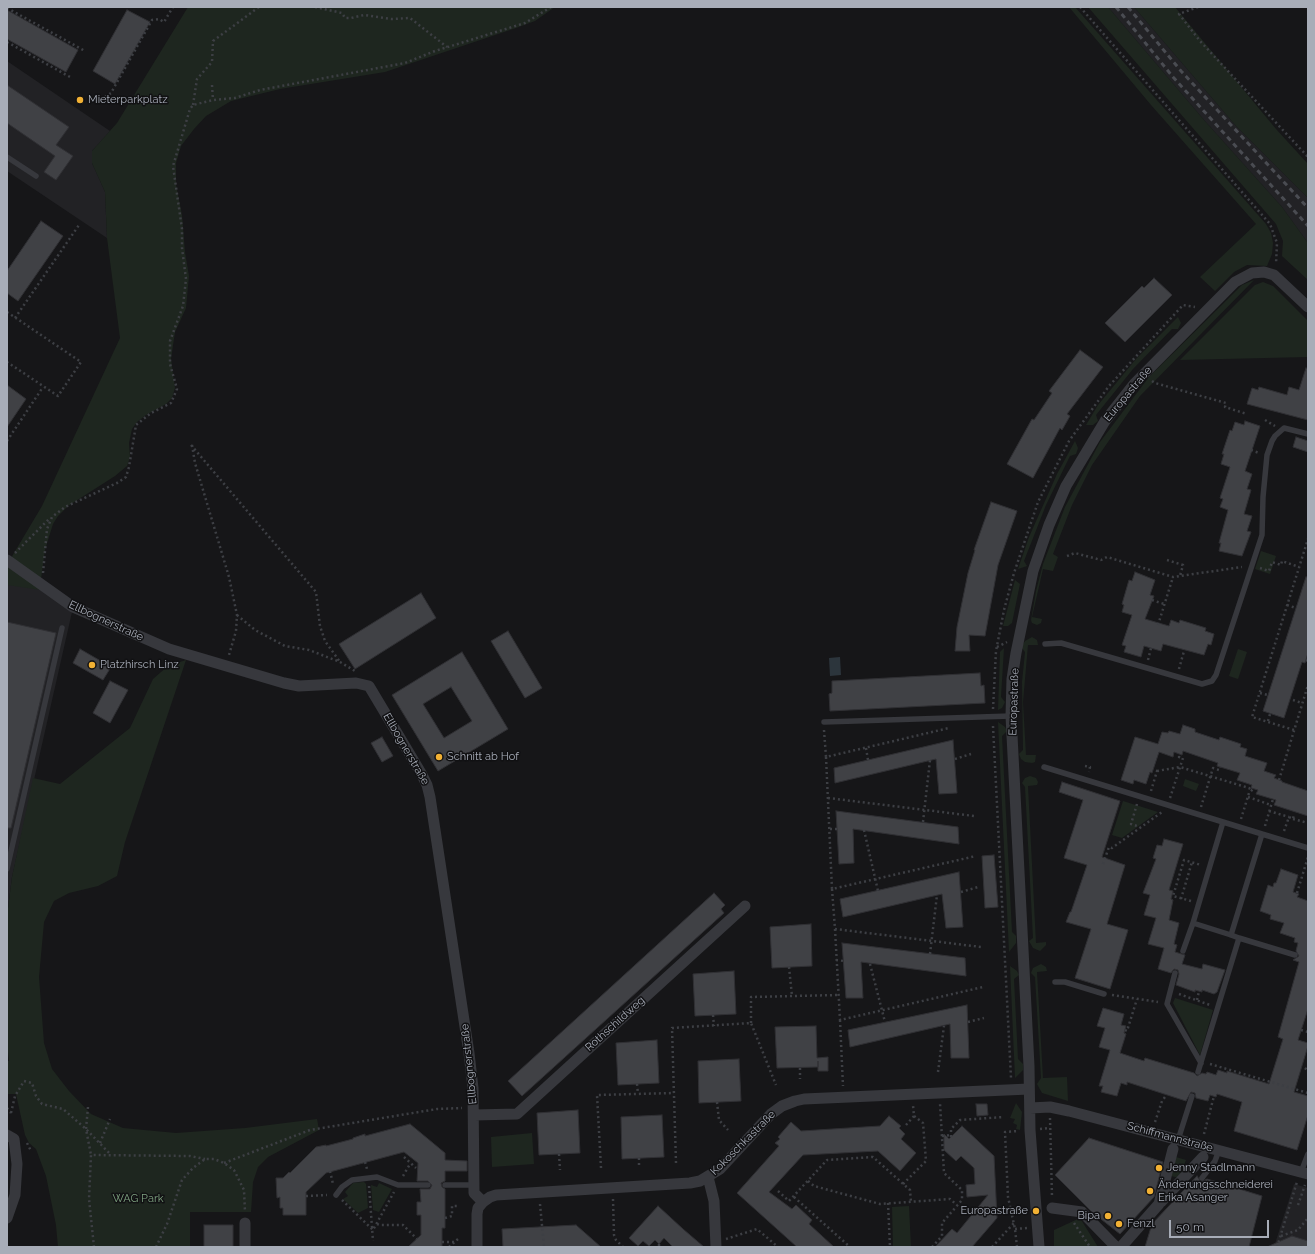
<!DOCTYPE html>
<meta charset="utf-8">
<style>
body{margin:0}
#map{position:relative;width:1315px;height:1254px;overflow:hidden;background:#161618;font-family:Raleway,sans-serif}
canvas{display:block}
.frame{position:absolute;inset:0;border:8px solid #a8adb8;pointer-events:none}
.scale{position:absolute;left:1169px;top:1220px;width:100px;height:18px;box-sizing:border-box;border:2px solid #a8adb8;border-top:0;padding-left:5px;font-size:12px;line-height:14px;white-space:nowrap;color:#a8adb8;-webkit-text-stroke:3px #111113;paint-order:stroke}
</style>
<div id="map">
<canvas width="1315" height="1254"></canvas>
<div class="frame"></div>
<div class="scale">50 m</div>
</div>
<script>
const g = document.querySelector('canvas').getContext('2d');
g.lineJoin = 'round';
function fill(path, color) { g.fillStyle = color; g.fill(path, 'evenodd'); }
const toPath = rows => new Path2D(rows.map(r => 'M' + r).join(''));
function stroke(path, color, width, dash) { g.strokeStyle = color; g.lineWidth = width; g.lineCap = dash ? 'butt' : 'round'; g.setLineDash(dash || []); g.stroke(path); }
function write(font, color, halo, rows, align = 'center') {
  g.font = font + ' Raleway,sans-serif'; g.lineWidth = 3; g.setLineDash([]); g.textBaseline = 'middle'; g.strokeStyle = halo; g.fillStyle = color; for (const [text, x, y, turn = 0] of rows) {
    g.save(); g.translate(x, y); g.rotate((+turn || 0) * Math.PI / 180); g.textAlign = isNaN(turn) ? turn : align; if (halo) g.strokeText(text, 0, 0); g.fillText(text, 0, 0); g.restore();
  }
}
fill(toPath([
 [1108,7,1134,7,1236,126,1308,198,1308,243,1282,207,1204,120],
 [7,61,110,131,92,151,92,163,105,192,107,238,7,171],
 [7,565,72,612,12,877,7,916],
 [1294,1184,1308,1188,1308,1247,1274,1247]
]), '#222225');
fill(toPath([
 [188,7,555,7,535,21,516,28,385,72,280,89,231,101,206,116,194,129,181,146,176,163,176,185,182,215,185,252,189,276,186,308,175,332,171,359,175,388,172,398,166,404,146,415,137,422,132,429,129,443,130,457,127,466,115,476,68,506,58,516,53,524,45,550,41,579,11,558,42,506,120,338,107,238,105,192,92,163,92,151,117,123],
 [1069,7,1075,7,1266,224,1271,233,1273,243,1272,254,1267,266,1247,265,1234,272,1215,291,1200,277,1256,224,1151,105],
 [1088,7,1108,7,1204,120,1282,207,1308,243,1308,280,1282,256,1283,241,1276,224],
 [1134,7,1175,7,1276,129,1308,164,1308,198,1236,126],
 [1254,280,1140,396,1092,465,1072,505,1053,554,1058,557,1053,571,1043,569,1032,617,1042,619,1041,623,1037,625,1032,623,1031,620,1036,591,1043,564,1065,507,1100,442,1149,377,1242,285],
 [1263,282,1273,286,1308,321,1308,357,1180,360,1255,285],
 [1178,317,1181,323,1178,329,1172,329,1133,369,1096,415,1098,421,1093,425,1086,425,1098,405,1136,359],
 [1075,441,1078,448,1076,454,1070,456,1046,505,1024,561,1027,566,1018,569,1029,537,1057,474],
 [1261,551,1276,556,1270,574,1255,569],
 [7,565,41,590,7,585],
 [1015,580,1020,584,1012,623,1008,626,1003,626],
 [1032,637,1037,640,1038,645,1028,645,1023,702,1026,755,1036,755,1035,762,1032,763,1025,762,1021,759,1019,754,1023,750,1022,682,1025,652,1021,647,1025,641],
 [1004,648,1001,697,1005,702,1002,708,998,710,1000,652],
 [1238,649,1247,652,1238,679,1229,676],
 [186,660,125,842,117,876,98,886,69,893,54,901,44,922,39,977,44,1043,52,1069,69,1091,91,1114,123,1128,176,1133,245,1128,317,1119,319,1130,268,1157,258,1167,253,1182,251,1212,190,1212,190,1247,58,1247,56,1225,46,1176,36,1149,29,1143,25,1135,16,1094,7,1094,7,1061,9,1061,7,1044,7,916,12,877,33,778,60,784,130,728,153,679,168,666],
 [998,722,1005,727,1007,731,1002,736,1012,932,1016,936,1016,943,1009,952],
 [1030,776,1036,778,1038,782,1037,785,1028,786,1036,943,1046,942,1046,945,1040,951,1033,948,1029,941,1033,938,1025,787,1022,783,1025,778],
 [1185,779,1199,784,1196,791,1183,786],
 [1123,801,1158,812,1122,838,1112,835],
 [1041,964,1046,967,1047,971,1037,972,1043,1078,1067,1077,1068,1101,1042,1093,1037,1084,1041,1078,1035,977,1031,973,1033,968],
 [1010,966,1017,971,1019,975,1014,979,1018,1059,1023,1064,1023,1070,1015,1078],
 [1175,998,1213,1010,1200,1055,1173,1003],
 [1016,1103,1022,1112,1020,1130,1016,1129,1017,1125,1013,1123,1015,1119,1010,1118],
 [532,1133,534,1164,492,1167,491,1137],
 [1176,1157,1186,1160,1179,1178,1171,1176],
 [364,1182,366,1184,368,1208,358,1213,343,1199,348,1196,345,1192,353,1183],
 [379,1183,392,1189,379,1212,373,1210,371,1185,377,1187],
 [909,1206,911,1247,893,1247,892,1207],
 [1080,1218,1098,1247,1054,1247,1054,1230]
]), '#1e261f');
fill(toPath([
 [840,657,841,675,830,676,829,658]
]), '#2c353c');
const building = toPath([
 [7,10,78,50,66,72,7,39,7,10],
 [127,10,150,22,115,84,93,71,127,10],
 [7,85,69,127,56,145,73,156,56,180,44,172,55,156,7,123,7,85],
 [41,221,63,236,18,301,7,293,7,271,41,221],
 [1154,278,1172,295,1125,342,1105,323,1142,286,1144,288,1154,278],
 [1080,350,1103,367,1067,414,1070,416,1062,430,1060,428,1033,478,1007,464,1032,419,1034,420,1052,393,1049,391,1080,350],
 [1306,368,1308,369,1308,420,1247,404,1252,388,1258,390,1259,387,1287,395,1289,387,1299,390,1306,368],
 [7,385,26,399,7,427,7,385],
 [1245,421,1260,426,1245,471,1252,474,1247,489,1251,490,1244,514,1252,516,1247,531,1251,532,1242,556,1219,551,1221,543,1219,543,1228,510,1220,507,1223,499,1220,498,1230,467,1221,464,1224,454,1222,454,1230,430,1232,431,1235,422,1244,425,1245,421],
 [1296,437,1308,441,1308,452,1293,447,1296,437],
 [991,502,1017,511,998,565,985,636,969,635,970,651,955,651,957,627,968,573,975,550,974,550,991,502],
 [1135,572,1155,580,1150,595,1154,596,1145,619,1169,626,1171,620,1179,623,1180,620,1206,628,1205,631,1214,634,1211,645,1208,644,1204,655,1163,644,1161,651,1144,646,1141,657,1124,652,1126,646,1122,645,1132,615,1122,612,1124,605,1122,604,1129,580,1132,581,1135,572],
 [1306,577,1308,577,1308,653,1305,663,1302,662,1284,718,1263,711,1306,577],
 [421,593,436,618,355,669,339,644,421,593],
 [7,622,56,633,11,828,7,828,7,622],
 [508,631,542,688,525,698,491,641,508,631],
 [80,649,111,667,103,680,73,663,80,649],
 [462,652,508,729,438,771,392,695,462,652],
 [451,687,472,721,444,738,423,704,451,687],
 [980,673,981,686,984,685,985,703,830,711,829,694,832,693,832,681,980,673],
 [110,681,128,690,110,723,93,713,110,681],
 [1183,725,1195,729,1195,732,1219,740,1220,737,1241,744,1240,747,1247,749,1245,756,1267,763,1264,771,1276,775,1274,778,1282,781,1282,782,1308,791,1308,816,1274,805,1276,800,1256,794,1258,790,1251,788,1252,785,1237,780,1240,773,1217,766,1218,763,1183,751,1182,755,1174,752,1173,757,1159,752,1152,773,1150,772,1146,784,1134,780,1133,784,1121,780,1135,737,1158,744,1162,732,1168,733,1169,731,1180,734,1183,725],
 [382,737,393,756,382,762,371,743,382,737],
 [953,740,957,793,939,794,936,759,835,783,834,768,953,740],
 [1062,782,1120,801,1102,857,1125,865,1107,924,1128,930,1110,989,1075,978,1091,929,1066,922,1070,912,1071,912,1087,865,1064,858,1083,800,1059,792,1062,782],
 [836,811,958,827,959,844,853,829,854,863,839,864,836,811],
 [1164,839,1183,844,1169,890,1173,891,1171,899,1173,900,1169,920,1179,923,1174,944,1177,945,1175,952,1185,955,1182,964,1202,969,1203,964,1225,970,1217,992,1214,994,1202,990,1202,992,1195,990,1195,992,1176,985,1179,974,1178,970,1174,969,1171,973,1158,969,1164,948,1148,944,1156,918,1144,915,1150,895,1143,893,1156,859,1153,858,1157,845,1162,846,1164,839],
 [994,855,998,907,985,908,982,856,994,855],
 [1281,869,1298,875,1293,892,1299,894,1297,897,1308,901,1308,1009,1298,1040,1308,1043,1308,1046,1294,1092,1308,1096,1308,1115,1297,1150,1234,1131,1242,1102,1217,1094,1216,1097,1210,1095,1208,1101,1196,1098,1195,1093,1191,1092,1186,1101,1127,1082,1127,1085,1121,1083,1117,1096,1101,1092,1103,1086,1099,1086,1110,1050,1099,1047,1105,1028,1097,1026,1103,1008,1124,1014,1121,1025,1126,1026,1124,1033,1126,1034,1120,1053,1144,1061,1145,1058,1194,1073,1197,1076,1202,1073,1206,1074,1207,1072,1216,1075,1218,1070,1227,1073,1227,1071,1269,1084,1283,1039,1278,1037,1299,962,1293,960,1299,956,1296,951,1298,943,1294,942,1295,938,1280,933,1284,923,1270,919,1271,915,1260,911,1268,885,1273,887,1274,883,1276,883,1281,869],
 [959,872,963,927,946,928,942,894,843,917,840,899,959,872],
 [714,893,725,905,721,909,724,913,522,1096,508,1081,714,893],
 [811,924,812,966,772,968,770,927,811,924],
 [842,943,965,958,966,976,861,962,863,998,846,998,842,943],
 [734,971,736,1014,695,1016,693,974,734,971],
 [967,1005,969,1058,951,1058,950,1024,850,1047,848,1030,967,1005],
 [816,1026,817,1058,828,1057,828,1071,818,1071,818,1061,818,1067,777,1068,775,1027,816,1026],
 [657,1040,659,1083,618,1085,616,1043,657,1040],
 [739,1059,741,1101,699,1103,698,1061,739,1059],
 [976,1104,987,1104,988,1115,977,1116,976,1104],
 [578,1110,580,1153,539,1155,537,1113,578,1110],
 [662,1115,664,1157,622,1159,621,1117,662,1115],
 [889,1116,901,1126,899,1128,905,1134,901,1139,916,1153,900,1171,878,1151,803,1155,769,1192,792,1209,796,1205,812,1220,809,1224,834,1247,797,1247,737,1193,779,1146,775,1143,780,1139,778,1137,791,1122,801,1131,880,1126,889,1116],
 [410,1124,445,1153,445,1160,467,1161,467,1171,445,1171,445,1181,441,1183,442,1187,445,1189,445,1228,442,1228,442,1247,408,1247,421,1235,421,1215,417,1215,417,1202,421,1202,420,1189,430,1189,432,1185,428,1181,417,1181,418,1163,404,1152,326,1173,306,1192,306,1215,283,1215,283,1208,280,1208,280,1197,277,1198,276,1178,283,1178,289,1172,290,1173,316,1147,326,1145,326,1146,353,1139,353,1138,365,1134,365,1136,410,1124],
 [962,1126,994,1156,997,1218,972,1247,935,1247,952,1229,957,1233,988,1195,967,1197,966,1185,975,1184,974,1168,961,1156,956,1161,944,1150,944,1134,949,1139,962,1126],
 [1089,1138,1163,1162,1154,1197,1120,1234,1092,1212,1055,1175,1089,1138],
 [1197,1176,1201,1182,1207,1179,1262,1196,1249,1247,1145,1247,1152,1224,1197,1176],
 [658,1206,683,1229,704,1247,673,1247,664,1238,659,1244,655,1240,649,1246,643,1241,638,1246,629,1238,658,1206],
 [204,1225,233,1225,233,1247,204,1247,204,1225],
 [576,1225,601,1247,503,1247,502,1229,576,1225],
 [1292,1236,1308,1241,1308,1247,1267,1247,1292,1236]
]);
fill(building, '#404145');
stroke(building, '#303034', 1);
stroke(toPath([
 [315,7,342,13,345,18,351,18,364,15,391,19,410,18,447,47],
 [1080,7,1270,224,1277,243,1276,264],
 [1198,7,1179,14,1200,41,1308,157],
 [7,8,85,51],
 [7,42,70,77],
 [212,85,213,100],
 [105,97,111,93,152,20,159,19,164,22,173,7],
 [193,105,197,79,212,62,213,41,259,7],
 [7,312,81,362,58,396,7,362],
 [15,318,79,225],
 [1152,381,1155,383,1226,403,1225,407,1247,414],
 [1265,420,1275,426],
 [7,441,43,387],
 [191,445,316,592,320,626,325,641,340,662],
 [192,445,195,463,229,577,237,615,236,631,229,655],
 [1251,450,1259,453],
 [15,553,50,518],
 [1067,556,1075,553,1101,560,1107,557,1173,577,1242,567],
 [1167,560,1183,565,1180,576],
 [1260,568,1269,571,1272,562,1281,565,1282,561,1299,567],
 [43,573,47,529,52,517,65,507,117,483,126,477,129,467,136,425,151,413,171,403,177,389,170,364,170,341,183,306,186,279,182,248,182,229,173,166,190,109,193,105,213,100,235,98,260,90,405,63,435,51,525,23,551,7],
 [1152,600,1164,604],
 [1287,605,1296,608],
 [237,615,255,630,285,646,309,650,340,662,355,671],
 [1158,625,1173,577],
 [997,647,1007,642],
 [1148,660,1151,648],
 [1306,660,1308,661],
 [1179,669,1184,651],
 [1260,693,1268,695],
 [1293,700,1302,703],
 [993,709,996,651,1004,610,1014,573,1038,502,1069,441,1109,386,1183,305,1195,307],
 [1268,721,1270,714],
 [993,726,1011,1078],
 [824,730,826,757,949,728],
 [1294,730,1252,717,1308,539],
 [866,748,868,760],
 [826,757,832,889,976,856],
 [955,759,971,754],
 [1085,766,1090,767,1089,772],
 [1157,771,1180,767,1249,788,1252,791],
 [1279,780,1308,685],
 [1151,791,1157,771,1153,770],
 [1248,797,1271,805],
 [828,798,974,816],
 [1170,798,1183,758,1179,757,1180,754],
 [1137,804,1131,824,1140,827],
 [1201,807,1213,768,1219,770,1220,767],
 [1269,811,1289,817],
 [1241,819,1249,793,1254,788],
 [1293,819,1308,823],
 [923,822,930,760],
 [1265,826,1273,799],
 [830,829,837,829],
 [864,830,878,891],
 [1284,831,1289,817,1293,819,1294,815],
 [1103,864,1109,847,1112,848,1162,812],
 [832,889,835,929,981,947],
 [961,892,978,887],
 [1297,893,1308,857],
 [1181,899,1192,862],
 [1191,901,1173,896,1184,860,1201,865],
 [835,929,840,1020,983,987],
 [930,954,937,895],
 [836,960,844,961],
 [870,964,885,1022],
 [789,967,792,996],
 [1179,994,1210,1005],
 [1112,995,1158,1002],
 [1197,1000,1199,991],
 [713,1015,714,1026],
 [840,1020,843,1086],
 [968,1022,984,1018],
 [751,1023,751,997,838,995],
 [1125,1030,1127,1031,1137,999],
 [1301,1030,1308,1032],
 [1210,1064,1308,1093],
 [800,1068,800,1079],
 [1305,1068,1308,1071],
 [938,1072,944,1026],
 [637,1084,638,1094],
 [717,1102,719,1120,728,1130],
 [88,1107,86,1129,91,1155],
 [7,1108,11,1113],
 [11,1113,15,1096,24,1081,32,1083,36,1096,42,1104,63,1109,86,1129,111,1155],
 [1050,1118,1052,1197],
 [1155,1122,1162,1101,1165,1097],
 [906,1125,914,1116,913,1105],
 [1040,1129,1050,1128],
 [1204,1134,1214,1096],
 [942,1136,951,1135],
 [951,1137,951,1129,960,1120,1004,1117],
 [27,1143,31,1151],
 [100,1143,110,1119],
 [559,1154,560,1170],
 [404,1157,416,1168],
 [639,1158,639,1165],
 [365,1162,367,1169],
 [224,1163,310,1130,437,1109,462,1108],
 [676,1163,672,1028,751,1023,776,1085],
 [601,1168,597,1095,674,1093],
 [330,1171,333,1184],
 [403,1176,410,1164],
 [808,1181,814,1186,880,1204,950,1199,957,1205],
 [903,1184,926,1161,923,1123,914,1116],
 [369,1186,373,1241],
 [778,1191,789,1201,827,1160,873,1157,910,1190,911,1202],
 [306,1196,327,1195],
 [794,1197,850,1247],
 [613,1199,614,1235,616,1240,623,1247],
 [342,1200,373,1230,394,1192],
 [888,1203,890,1247],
 [540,1204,544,1247],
 [1298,1205,1305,1185],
 [445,1218,452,1216,452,1206,458,1206],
 [1074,1223,1090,1247],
 [377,1224,380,1225,403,1225,417,1239],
 [1015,1229,1027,1228],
 [1281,1236,1298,1230,1308,1218],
 [726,1239,757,1229,778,1247],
 [442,1242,454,1242],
 [659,1244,659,1247],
 [94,1247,89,1199,91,1155,190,1156,205,1159],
 [156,1247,167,1224,182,1180,193,1168,205,1159,214,1159,224,1163,234,1170,244,1190,245,1212],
 [449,1247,458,1239],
 [932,1247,942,1236,942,1223,962,1200,962,1190,944,1173,940,1103],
 [992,1247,1014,1223],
 [1017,1247,1015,1229,1008,1197,1005,1132,1019,1131],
 [1277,1247,1297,1182]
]), '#3d3f44', 2.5, [2, 3]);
stroke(toPath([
 [7,157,36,176],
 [1045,644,1061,643,1202,684,1212,681,1216,675,1262,535,1263,497,1267,455,1272,441,1275,436,1284,428,1308,434],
 [824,722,1011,716],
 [1044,767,1223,822],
 [1262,834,1308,848],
 [7,869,62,628],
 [1239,938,1295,955],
 [1183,951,1193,923],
 [1175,973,1167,1004,1201,1063],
 [1055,982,1065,982,1104,994],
 [1198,1072,1239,938,1231,935,1193,923,1223,822,1262,834,1231,935],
 [1178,1140,1192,1096],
 [1301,1172,1308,1154],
 [1202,1178,1215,1161,1219,1150],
 [445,1185,474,1185],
 [336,1195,342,1187,352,1180,377,1177,398,1185,428,1185]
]), '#37383d', 5.5);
stroke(toPath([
 [7,560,73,607,169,649,284,683,299,686,356,683,369,686,421,773,427,785,430,797,469,1053,473,1088,474,1193,483,1202],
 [1030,1108,1050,1107,1069,1111,1308,1174],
 [474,1115,517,1114,745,906],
 [7,1135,14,1139,17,1164,15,1195,7,1218],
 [708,1177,714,1201,716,1247],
 [1161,1202,1203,1157],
 [1052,1208,1082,1212,1116,1247],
 [245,1247,245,1223],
 [477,1247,477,1214,478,1208,483,1202,490,1197,496,1195,690,1183,700,1181,720,1169,771,1114,782,1106,795,1101,804,1099,1029,1089],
 [1039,1247,1030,1130,1029,1066,1011,716,1012,679,1016,653,1033,571,1049,525,1066,486,1105,421,1135,383,1235,282,1252,273,1264,272,1274,275,1308,307],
 [1121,1247,1159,1204,1173,1149]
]), '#37383d', 11);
stroke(toPath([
 [1116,7,1173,77,1308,226],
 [1128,7,1181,71,1308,208]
]), '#4a4c52', 3, [5, 4]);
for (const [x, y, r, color] of [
 [80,100,4,"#f2b134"],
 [92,665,4,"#f2b134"],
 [439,757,4,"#f2b134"],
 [1159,1168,4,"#f2b134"],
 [1150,1191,4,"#f2b134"],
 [1036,1211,4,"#f2b134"],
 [1108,1216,4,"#f2b134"],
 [1119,1224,4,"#f2b134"]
]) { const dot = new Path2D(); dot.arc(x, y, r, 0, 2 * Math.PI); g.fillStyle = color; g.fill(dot); stroke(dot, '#111113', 1.5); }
write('11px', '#a8adb8', '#111113', [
 ["Mieterparkplatz",88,100],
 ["Platzhirsch Linz",100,665],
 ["Schnitt ab Hof",447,757],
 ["Jenny Stadlmann",1167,1168],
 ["Änderungsschneiderei",1158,1185],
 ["Erika Asanger",1158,1198],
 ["Europastraße",1028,1211,"right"],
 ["Bipa",1100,1216,"right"],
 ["Fenzl",1127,1224]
], 'left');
write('11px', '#a8adb8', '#111113', [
 ["Europastraße",1128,394,-50],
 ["Ellbognerstraße",106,621,25],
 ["Europastraße",1014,702,-88],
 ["Ellbognerstraße",406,749,60],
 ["Rothschildweg",615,1024,-42],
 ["Ellbognerstraße",469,1064,-96],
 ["Schiffmannstraße",1170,1137,15],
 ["Kokoschkastraße",743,1143,-45]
]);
write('11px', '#7fa381', '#111113', [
 ["WAG Park",138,1199]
]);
</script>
